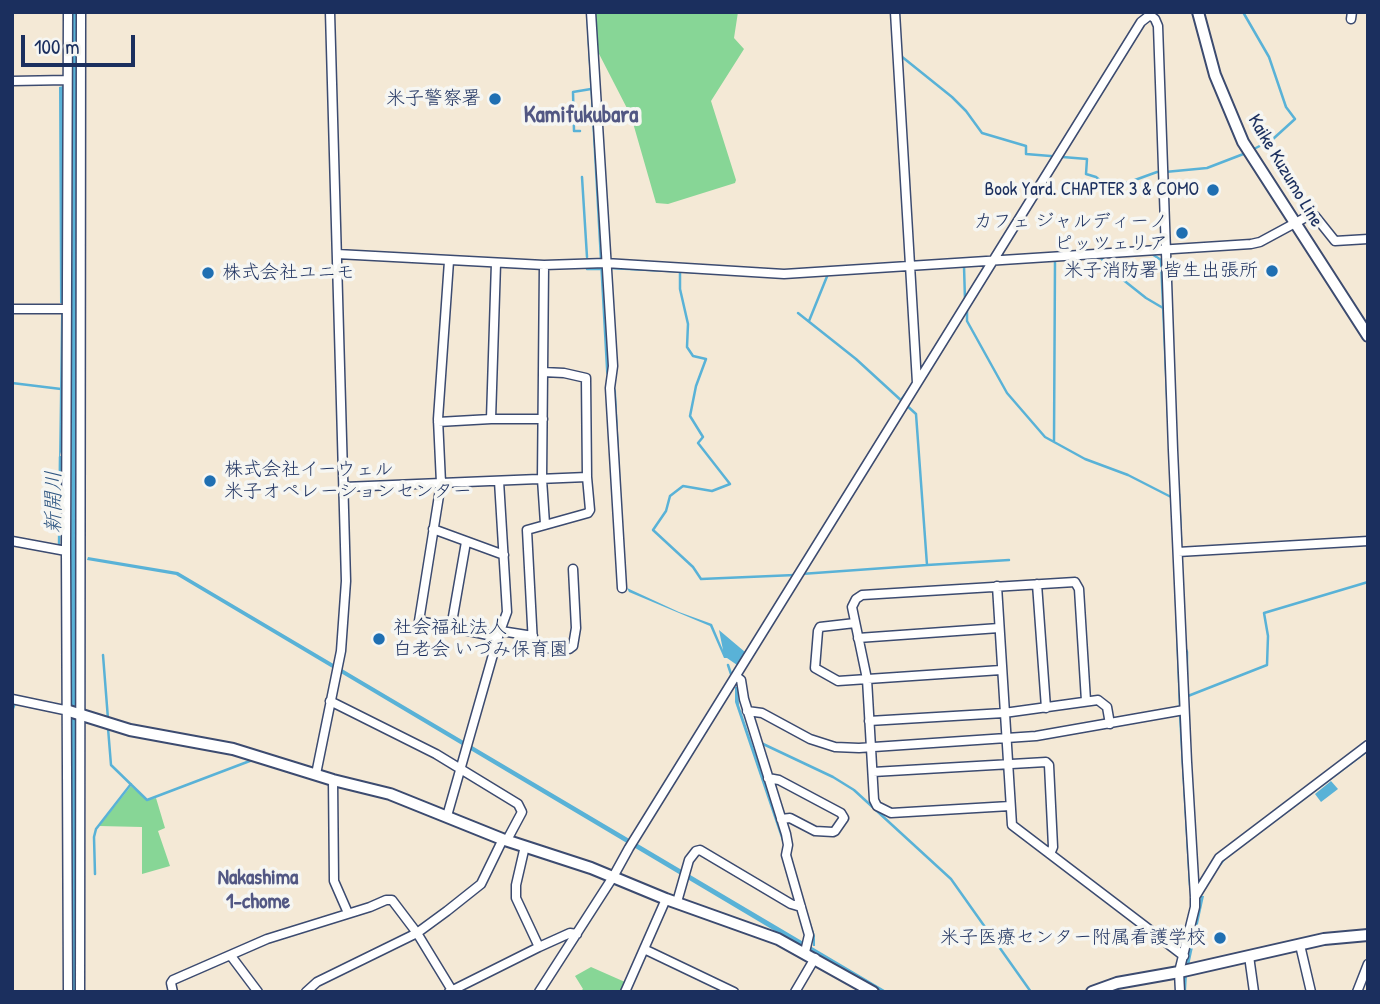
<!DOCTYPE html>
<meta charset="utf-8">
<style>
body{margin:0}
#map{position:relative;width:1380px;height:1004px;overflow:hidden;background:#f4e9d6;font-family:"Patrick Hand",sans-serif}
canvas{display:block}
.frame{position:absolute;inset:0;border:14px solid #1b2f5e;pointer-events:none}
.scale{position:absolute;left:21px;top:35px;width:114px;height:32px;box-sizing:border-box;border:4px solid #1b2f5e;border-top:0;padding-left:9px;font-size:21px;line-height:24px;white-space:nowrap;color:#1b2f5e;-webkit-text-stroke:5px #f6f6f2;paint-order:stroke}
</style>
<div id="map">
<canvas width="1380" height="1004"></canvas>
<div class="frame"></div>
<div class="scale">100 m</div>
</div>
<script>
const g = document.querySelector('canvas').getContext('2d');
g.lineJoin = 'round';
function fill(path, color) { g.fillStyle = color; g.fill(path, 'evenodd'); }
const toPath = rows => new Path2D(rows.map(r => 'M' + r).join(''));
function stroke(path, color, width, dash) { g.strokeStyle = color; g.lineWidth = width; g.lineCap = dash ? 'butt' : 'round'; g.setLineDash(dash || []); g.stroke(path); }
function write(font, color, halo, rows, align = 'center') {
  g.font = font + ' "Patrick Hand","Klee One",sans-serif'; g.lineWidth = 7; g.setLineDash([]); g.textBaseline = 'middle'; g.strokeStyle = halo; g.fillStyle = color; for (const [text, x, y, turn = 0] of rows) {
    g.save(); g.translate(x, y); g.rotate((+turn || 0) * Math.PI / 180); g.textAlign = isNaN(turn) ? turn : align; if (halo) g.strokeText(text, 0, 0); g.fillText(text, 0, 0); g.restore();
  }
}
fill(toPath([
 [594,12,738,12,734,38,744,49,711,101,736,180,735,183,668,204,656,203,631,116,596,48],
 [131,786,147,800,156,798,165,828,158,831,170,866,142,874,142,827,99,826],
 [591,967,625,982,621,992,580,992,583,989,575,976]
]), '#87d696');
fill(toPath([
 [73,12,79,12,76,308,76,521,78,523,77,992,73,992,70,840],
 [586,12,589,12,605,260,809,277,784,278,604,269,610,372,616,391,622,511,618,529,619,587,614,529,619,510,612,391,606,372],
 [63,86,63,303,60,303,59,87],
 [61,313,63,314,63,437,61,438,63,445,59,459],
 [88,557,178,572,888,992,880,992,790,940,176,575,87,560],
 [627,588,679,612,712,624,723,650,719,630,745,652,737,665,727,658,724,658,710,626,629,592],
 [735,687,738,687,739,705,786,844,791,853,800,891,815,936,815,946,813,946,813,936,789,855,783,844,735,702],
 [1368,747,1368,752,1226,859,1213,875,1206,889,1203,888,1221,858],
 [1331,781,1338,789,1321,802,1315,794],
 [1201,896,1204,896,1187,975,1186,992,1183,992,1185,965]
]), '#59b2d7');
stroke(toPath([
 [1243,12,1269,57,1286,107,1295,119,1273,139,1252,150],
 [901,56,952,97,966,111,982,133,1026,146,1026,154,1087,159,1086,174,1096,177,1110,189,1157,172],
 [580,131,574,131,573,92,591,89],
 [1165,172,1207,168,1246,153],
 [582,177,587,257],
 [1152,254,1161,260,1168,417],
 [1100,257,1112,271,1146,298,1163,308],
 [964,266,965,300],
 [587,269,603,269],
 [680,271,680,289,688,324,687,347,693,356,706,359,696,386,690,416,703,437,698,443,730,484,712,491,683,486,670,496,666,511,653,530,693,567,701,579,795,575],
 [967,311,967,321,1007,393,1045,437,1085,459,1128,475,1173,498],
 [798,313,856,359,916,414,927,565,1009,560],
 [809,321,828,274],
 [12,383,61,389],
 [901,400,909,389],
 [1054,441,1055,260],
 [1179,494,1181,540],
 [59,545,60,457],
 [801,574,927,565],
 [1175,574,1180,707],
 [1185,647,1187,652,1187,679],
 [103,655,108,719],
 [728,665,731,674],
 [1188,696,1267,665,1268,636,1264,613,1368,582],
 [12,711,15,703,17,704],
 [1180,714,1190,885],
 [108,728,111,765,147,800,255,759],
 [761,743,833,777,854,790,951,879,1031,992],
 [95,874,94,837,96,829,131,784]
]), '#59b2d7', 2.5);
const street = toPath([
 [68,12,66,551,68,992],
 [591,12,613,366,610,388,622,588],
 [895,12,917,383],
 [1351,19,1352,12],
 [12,81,67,80],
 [337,254,544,265,605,263,784,274,1251,244,1260,242,1310,215,1315,216,1335,241,1368,239],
 [449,261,438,419,441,483,419,621,498,637],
 [544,265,542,479,545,524],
 [12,309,67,309],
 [491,419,543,419],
 [438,422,491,419,496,263],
 [344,487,587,477,586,378,564,373,543,372],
 [433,529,504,555],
 [12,541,66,551],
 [1178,552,1368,541],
 [573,569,576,628,573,646,569,649,538,648,533,644,527,530,588,513,590,510,587,477],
 [1037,584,1046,708],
 [997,586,1012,825,1184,956],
 [855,623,820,627,818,631,815,668,838,681,1001,670],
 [451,628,466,542],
 [501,631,533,636],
 [858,638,999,628],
 [736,676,741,680,744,699,786,834,788,845,786,855,809,935,805,952],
 [12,699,69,711],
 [330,701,436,754,518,804,522,812,507,840],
 [747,711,762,713,810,739,835,747,859,748,1036,736,1184,710],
 [869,721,1004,713,1098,700,1107,707,1110,724],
 [873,772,1046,762,1049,765,1053,847,1050,854],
 [316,774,341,651,346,581,330,12],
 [768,778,779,780,841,813,844,818,835,831,833,832,815,831,790,818,781,819],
 [333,780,334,881,348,913],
 [1010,806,891,813,877,806,874,800,867,679,852,607,856,599,862,595,1075,582,1079,589,1086,701],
 [447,816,498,637,507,612,499,481],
 [525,846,516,885,516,898,539,947],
 [1195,897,1219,858,1368,745],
 [677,902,689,860,696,851,700,850,791,904,801,907],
 [1300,945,1311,992],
 [644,949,734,992],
 [231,956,258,992],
 [1249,956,1254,992],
 [80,992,81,12],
 [173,992,171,983,173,980,267,939,370,907,386,900,392,900,417,933,453,992],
 [306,992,317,982,417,933,447,911,481,884,503,839],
 [449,992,539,947,570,933,577,934],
 [539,992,613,877,629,848,1141,22,1150,15,1155,19,1158,26,1173,450,1187,762,1195,897,1195,907,1179,972,1180,992],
 [625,992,666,899],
 [795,992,815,958],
 [1357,992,1368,964]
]);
const secondary = toPath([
 [1198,12,1215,75,1243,142,1368,336],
 [69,711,130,730,233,749,333,780,390,794,502,839,591,868,666,899,778,939,873,992],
 [1092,992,1117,983,1179,972,1324,939,1368,935]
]);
stroke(street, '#3c4b70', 11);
stroke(secondary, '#3c4b70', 14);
stroke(street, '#fff', 8);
stroke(secondary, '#fff', 10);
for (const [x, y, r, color] of [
 [495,99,7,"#1f6fb2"],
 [1213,190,7,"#1f6fb2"],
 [1182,233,7,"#1f6fb2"],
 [1272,271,7,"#1f6fb2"],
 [208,273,7,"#1f6fb2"],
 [210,481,7,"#1f6fb2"],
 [379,639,7,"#1f6fb2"],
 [1220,938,7,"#1f6fb2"]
]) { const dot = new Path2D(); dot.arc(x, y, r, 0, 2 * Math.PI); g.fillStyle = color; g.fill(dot); stroke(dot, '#f6f6f2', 2.5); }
write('19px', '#1b2f5e', '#f6f6f2', [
 ["米子警察署",481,99],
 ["Book Yard. CHAPTER 3 & COMO",1199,190],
 ["カフェ ジャルディーノ",1168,222],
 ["ピッツェリア",1168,244],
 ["米子消防署 皆生出張所",1258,271],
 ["株式会社ユニモ",222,273,"left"],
 ["株式会社イーウェル",224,470,"left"],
 ["米子オペレーションセンター",224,492,"left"],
 ["社会福祉法人",393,628,"left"],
 ["白老会 いづみ保育園",393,650,"left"],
 ["米子医療センター附属看護学校",1206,938]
], 'right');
write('19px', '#1b2f5e', '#f6f6f2', [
 ["Kaike Kuzumo Line",1285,171,59]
]);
write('italic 21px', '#2e5682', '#f6f6f2', [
 ["新開川",54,502,-90]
]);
write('bold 21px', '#525783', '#f6f6f2', [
 ["Nakashima",258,878],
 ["1-chome",258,902]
]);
write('bold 23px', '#525783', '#f6f6f2', [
 ["Kamifukubara",581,116]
]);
</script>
